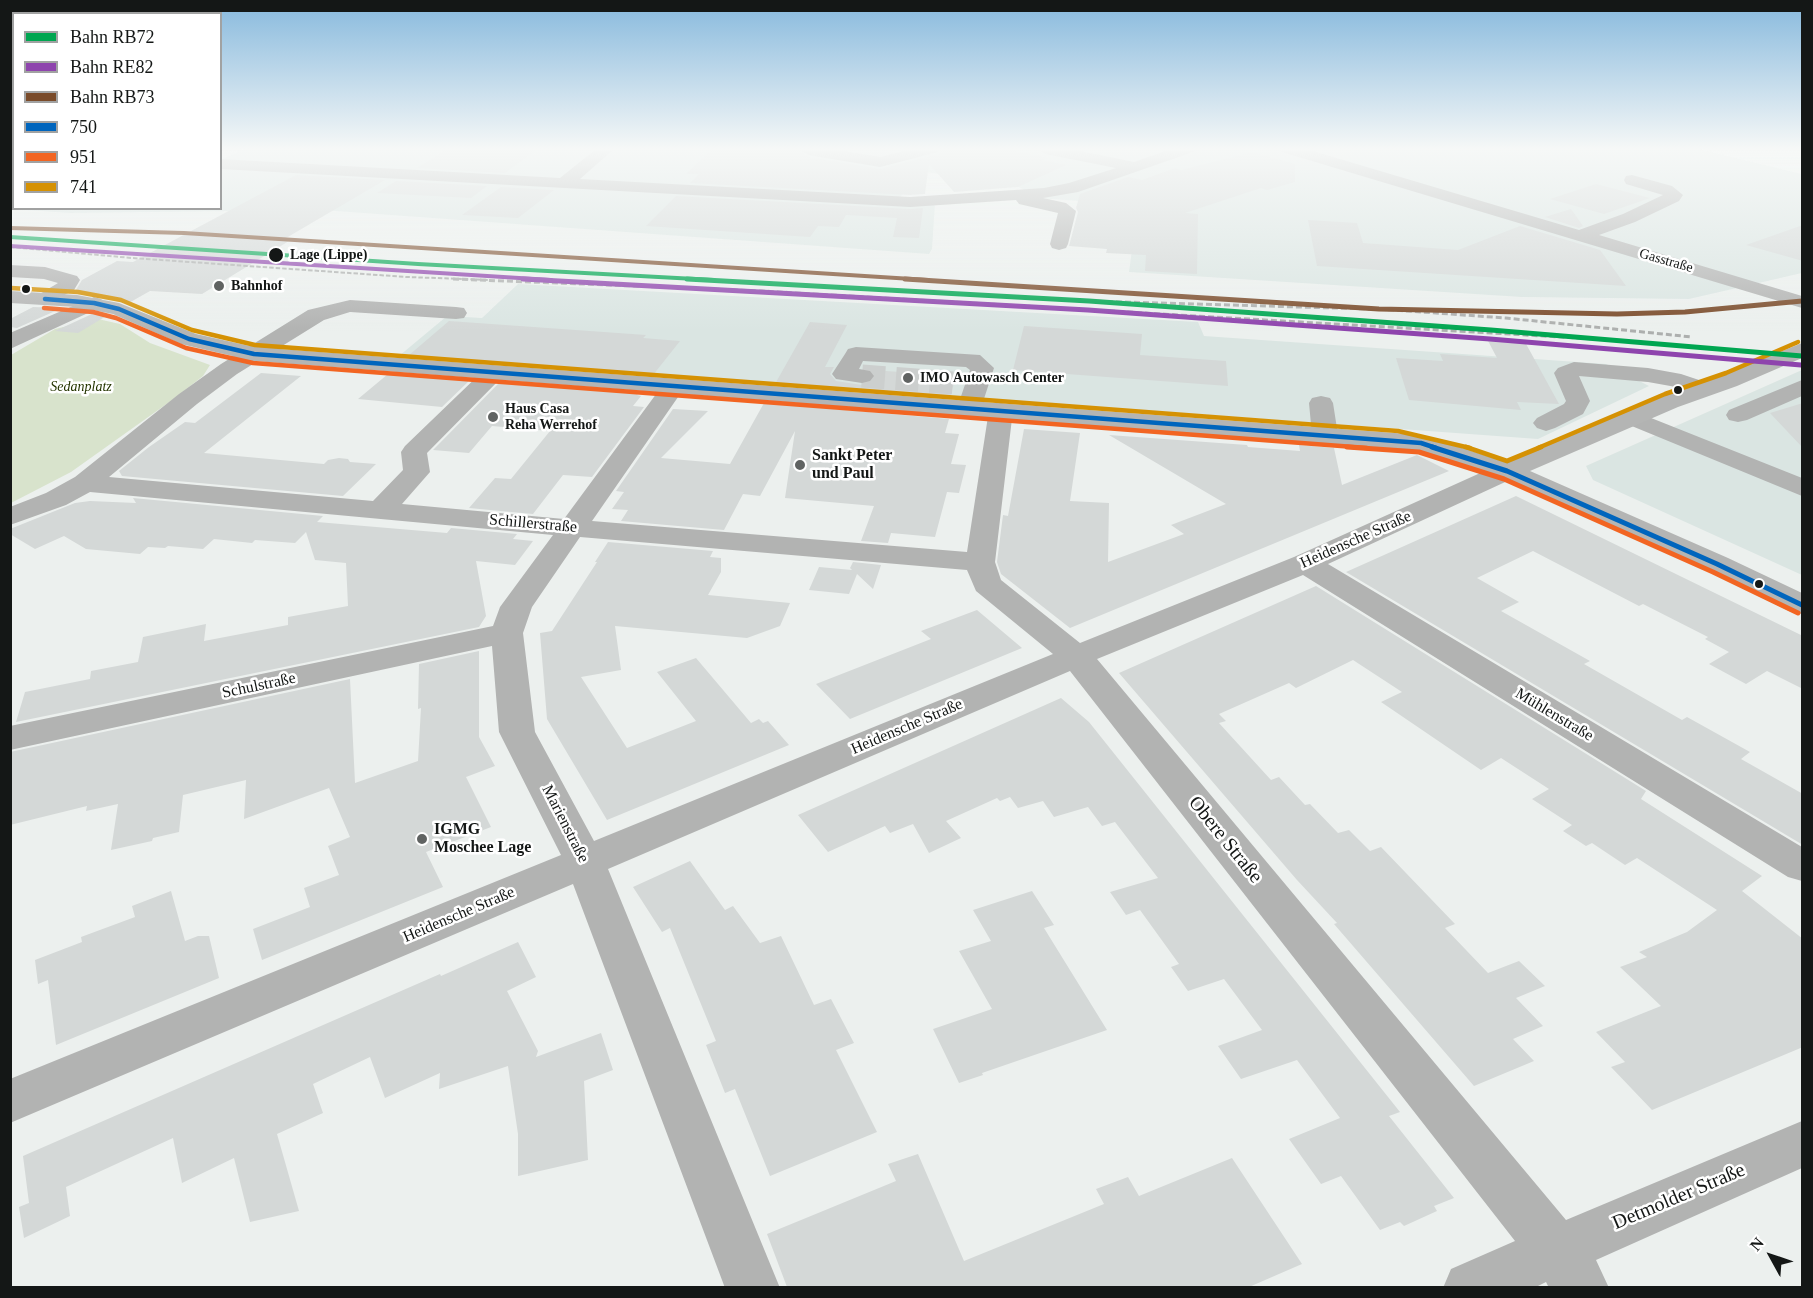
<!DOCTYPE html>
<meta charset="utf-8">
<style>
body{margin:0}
#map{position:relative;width:1813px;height:1298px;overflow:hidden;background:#ecf0ee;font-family:"Times New Roman",serif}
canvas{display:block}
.frame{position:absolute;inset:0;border:12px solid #141716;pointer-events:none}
.legend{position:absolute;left:12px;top:12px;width:210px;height:198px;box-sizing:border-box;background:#fff;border:2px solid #a1a2a2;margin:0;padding:8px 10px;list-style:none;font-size:18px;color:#141716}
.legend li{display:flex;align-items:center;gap:12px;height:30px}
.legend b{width:30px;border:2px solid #a1a2a2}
.north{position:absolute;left:1741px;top:1226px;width:60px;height:60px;-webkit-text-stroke:4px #fff;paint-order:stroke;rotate:310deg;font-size:16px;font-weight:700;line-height:24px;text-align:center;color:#141716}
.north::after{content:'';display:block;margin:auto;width:21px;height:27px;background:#141716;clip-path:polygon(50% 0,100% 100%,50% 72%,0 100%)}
</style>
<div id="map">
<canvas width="1813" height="1298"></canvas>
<div class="frame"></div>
<ul class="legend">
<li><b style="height:8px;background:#00a651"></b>Bahn RB72</li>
<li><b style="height:8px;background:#8e44ad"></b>Bahn RE82</li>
<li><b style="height:8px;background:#7a4b2a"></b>Bahn RB73</li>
<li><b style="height:8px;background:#0065bd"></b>750</li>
<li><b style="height:8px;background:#f26522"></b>951</li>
<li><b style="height:8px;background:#d59103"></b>741</li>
</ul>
<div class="north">N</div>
</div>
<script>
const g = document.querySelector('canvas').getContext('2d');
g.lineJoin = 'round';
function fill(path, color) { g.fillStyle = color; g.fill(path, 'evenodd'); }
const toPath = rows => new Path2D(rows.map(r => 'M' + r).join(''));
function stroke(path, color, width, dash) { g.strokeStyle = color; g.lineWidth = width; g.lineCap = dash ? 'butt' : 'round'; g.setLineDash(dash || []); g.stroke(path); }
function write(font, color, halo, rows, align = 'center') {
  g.font = font + ' "Times New Roman",serif'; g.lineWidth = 5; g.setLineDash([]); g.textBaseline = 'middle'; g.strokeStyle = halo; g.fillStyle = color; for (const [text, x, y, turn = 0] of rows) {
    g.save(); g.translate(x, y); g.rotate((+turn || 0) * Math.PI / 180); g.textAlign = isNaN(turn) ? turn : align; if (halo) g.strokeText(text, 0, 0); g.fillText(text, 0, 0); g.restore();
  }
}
fill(toPath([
 [244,149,1699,149,1802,174,1802,273,1689,299,1522,297,1129,272,1138,205,1037,198,1014,184,917,171,902,195,894,203,935,204,932,249,929,254,322,210,70,213,11,209,10,155,13,155,14,208,220,208,221,160],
 [518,284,1198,322,1204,336,1606,364,1649,386,1538,439,399,356,447,316,482,318],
 [1802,370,1802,575,1593,480,1586,466]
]), '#dae5e2');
fill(toPath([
 [98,319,120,324,150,343,210,365,203,376,175,398,71,472,11,503,11,355,55,329]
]), '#d8e3cc');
fill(toPath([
 [447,149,537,149,505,173,417,168],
 [712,149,798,149,808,157,880,169,939,154,942,149,1016,149,1016,151,1048,158,1043,160,1066,165,1018,187,954,192,929,164,925,194,910,195,690,183,699,174,686,174],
 [1252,152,1295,164,1295,182,1267,190,1261,188,1185,213,1198,214,1197,274,1145,271,1146,255,1106,253,1107,249,1069,246,1078,212,1076,208,1080,194,1128,177,1142,180,1175,168,1181,170],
 [296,175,385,180,281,241,289,241,202,294,150,291,127,304,95,295,74,293,82,280,117,261,133,262],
 [396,181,487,186,471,198,377,193],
 [1596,184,1650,198,1604,214,1550,199],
 [501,187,554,190,518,218,462,215],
 [676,196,910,209,923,208,919,238,893,237,897,218,846,215,839,227,818,226,810,237,646,226],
 [1571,209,1583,226,1579,228,1545,217],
 [1308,220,1357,223,1363,243,1458,250,1520,226,1600,250,1626,286,1317,266],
 [1803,225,1803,261,1746,245],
 [33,307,62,308,17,328,10,327,10,319],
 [94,313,108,315,78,333,55,331],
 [449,321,646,335,643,338,680,341,653,375,408,356],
 [810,322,847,325,825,367,834,367,830,374,836,381,862,385,871,383,876,376,872,370,956,376,950,397,775,384],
 [1024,326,1142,334,1140,355,1226,361,1228,386,1013,370],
 [1487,339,1525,342,1559,404,1517,402,1521,410,1409,400,1396,358,1443,361,1440,354,1497,358],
 [261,373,301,376,204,453,324,464,328,460,339,458,348,459,350,462,376,464,343,496,122,476,119,471,149,447,185,422,195,423],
 [388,374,470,380,442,407,358,399],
 [500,382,639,393,637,395,641,396,633,406,644,407,592,477,563,475,533,514,469,508,495,478,511,479,550,431,492,426,469,453,433,450],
 [764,403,949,419,945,433,959,434,951,464,966,465,959,493,947,492,935,537,891,533,888,543,861,541,874,506,785,498,795,431,760,496,743,494,724,530,621,521,628,510,612,509,624,492,616,491,673,409,708,411,661,458,730,464],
 [1803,403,1803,448,1770,413],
 [1024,429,1080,433,1070,501,1109,503,1108,562,1184,534,1171,525,1226,504,1109,435,1247,445,1248,447,1300,451,1299,445,1334,448,1342,485,1417,455,1449,471,1070,628,1001,574,997,562,1003,515,1008,516],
 [1516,496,1803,636,1803,689,1767,671,1746,684,1709,664,1729,652,1705,639,1708,637,1643,604,1639,606,1533,551,1477,578,1519,602,1501,611,1590,661,1584,664,1682,720,1687,717,1750,752,1741,759,1803,794,1803,845,1346,572],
 [133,498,323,516,317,522,447,533,451,528,517,534,513,539,533,541,515,565,476,561,486,616,479,627,16,722,25,692,90,679,91,671,138,662,143,637,206,624,204,641,288,625,288,617,348,606,346,563,315,560,306,532,295,543,255,540,252,543,214,539,203,549,168,546,165,548,148,547,140,554,86,549,64,536,35,549,10,534,10,529,75,503,90,501,136,503],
 [608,542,713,551,710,557,721,558,721,572,708,595,790,603,780,626,747,638,615,626,621,670,581,677,627,748,696,721,657,672,696,658,751,723,759,719,763,723,768,721,789,745,607,820,547,719,540,633,552,631,597,562,595,562],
 [853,562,881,565,873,589,857,574,849,594,809,590,819,567,852,570,850,568],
 [1316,586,1646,791,1641,799,1762,876,1742,891,1803,939,1803,1047,1652,1110,1611,1067,1625,1062,1596,1032,1661,1006,1620,967,1647,957,1639,952,1687,932,1717,910,1637,858,1625,865,1592,843,1586,846,1563,831,1572,825,1532,799,1549,789,1501,758,1481,770,1381,702,1402,692,1353,660,1296,688,1289,683,1219,714,1226,721,1219,723,1271,780,1279,777,1305,805,1310,804,1338,833,1349,830,1370,851,1381,847,1455,924,1445,928,1488,973,1519,961,1545,986,1516,998,1543,1026,1513,1039,1534,1061,1474,1086,1334,924,1337,923,1297,880,1119,673],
 [977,610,1022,648,850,719,816,684,931,639,921,631],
 [479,651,479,737,495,766,466,777,491,827,426,852,443,887,262,960,253,929,310,907,304,888,339,875,328,846,350,837,329,788,244,819,246,780,183,795,179,832,153,838,152,841,111,850,118,804,86,811,87,806,10,825,10,752,350,679,355,783,418,761,421,708,418,709,419,664],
 [1061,698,1089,722,1400,1112,1389,1116,1454,1198,1434,1206,1437,1211,1404,1226,1400,1222,1380,1230,1341,1176,1321,1184,1289,1139,1340,1118,1297,1060,1241,1079,1218,1046,1262,1030,1224,979,1188,991,1171,967,1179,964,1140,910,1126,915,1110,892,1158,878,1115,822,1102,826,1088,807,1054,817,1043,801,1018,808,1010,797,1000,801,997,798,946,821,961,838,929,853,913,824,890,833,885,826,828,852,798,815],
 [690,861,725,910,733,906,760,943,781,936,814,1005,831,999,854,1043,836,1050,877,1132,770,1176,735,1089,725,1093,706,1045,716,1041,670,928,662,932,633,887],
 [171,891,185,941,198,936,209,936,219,978,56,1045,48,980,38,984,35,960,82,942,81,937,135,917,132,906],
 [1032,891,1054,925,1044,928,1107,1030,982,1073,983,1075,959,1083,933,1029,992,1009,959,951,991,941,973,910],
 [518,942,536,977,507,991,538,1051,536,1057,601,1033,613,1070,584,1081,588,1160,518,1176,518,1134,508,1066,439,1089,440,1073,385,1098,370,1057,313,1084,323,1113,277,1134,299,1211,250,1222,234,1158,182,1183,173,1138,66,1187,70,1216,24,1238,19,1207,29,1203,23,1156,440,974,441,976],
 [918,1154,964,1261,1104,1204,1096,1189,1128,1177,1139,1196,1232,1158,1302,1264,1249,1287,787,1287,767,1234,896,1181,888,1164]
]), '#d4d8d7');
stroke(toPath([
 [862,376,954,383]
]), '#cccfce', 23, [23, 11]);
fill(toPath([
 [10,149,14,149,14,157,10,157,10,149],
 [596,149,614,149,580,179,910,197,1044,188,1069,183,1116,168,1045,154,1037,149,1071,149,1134,162,1171,149,1195,149,1193,152,1078,192,1043,198,1066,203,1076,211,1068,244,1066,248,1059,250,1052,248,1050,244,1058,213,1019,204,1016,200,910,207,220,169,220,159,560,178,596,149],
 [832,149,880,157,912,149,940,149,938,152,880,167,808,155,800,150,832,149],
 [1280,149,1306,149,1579,230,1623,214,1663,195,1626,184,1624,180,1626,176,1632,175,1672,186,1683,195,1679,201,1635,222,1599,235,1802,296,1802,308,1282,152,1280,149],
 [10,188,14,188,14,198,10,198,10,188],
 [10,265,45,267,77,276,80,280,74,290,45,305,38,303,35,299,38,295,58,283,44,279,10,277,10,265],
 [94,297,101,299,105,303,101,307,10,349,10,333,94,297],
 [350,300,456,307,464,308,467,313,464,318,456,319,350,312,324,320,237,374,197,404,109,477,373,501,403,470,401,452,405,446,485,369,493,367,501,369,505,374,427,453,430,472,402,504,564,519,665,382,673,380,681,382,685,387,592,521,967,552,989,410,992,405,1001,403,1010,405,1013,410,995,562,1001,580,1080,643,1294,557,1498,465,1507,463,1516,465,1520,471,1516,477,1328,564,1802,847,1802,881,1788,877,1303,575,1097,659,1566,1220,1802,1121,1802,1168,1596,1260,1609,1288,1549,1288,1546,1282,1534,1288,1443,1288,1451,1269,1515,1241,1070,671,608,869,780,1288,725,1288,573,884,10,1123,10,1079,561,855,499,732,492,646,10,750,10,726,493,626,500,607,553,535,90,492,66,505,10,525,10,507,46,493,75,477,179,394,221,364,308,310,350,300],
 [580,537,967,570,976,591,1053,654,594,841,535,732,523,633,532,607,580,537],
 [856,347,980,355,994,368,981,408,978,413,969,415,960,413,957,408,970,370,966,367,863,361,859,369,870,371,874,376,870,381,862,383,836,379,832,374,845,354,848,349,856,347],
 [1574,362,1648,368,1681,374,1711,384,1715,389,1711,394,1703,396,1676,387,1648,382,1579,376,1590,401,1583,414,1555,428,1546,431,1537,428,1533,423,1537,418,1564,404,1566,401,1554,373,1558,368,1574,362],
 [1802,380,1802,396,1747,420,1738,422,1729,420,1726,415,1729,410,1802,380],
 [1321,396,1330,398,1333,403,1338,435,1334,440,1325,443,1316,440,1312,435,1309,403,1312,398,1321,396],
 [1631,410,1802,478,1802,496,1622,422,1619,417,1622,412,1631,410]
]), '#b2b3b2');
fill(toPath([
 [10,291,77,295,119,303,196,334,254,347,1421,435,1506,462,1660,397,1721,376,1802,343,1802,358,1737,386,1678,407,1530,471,1728,558,1802,593,1802,614,1791,612,1706,570,1498,477,1420,451,254,361,181,344,113,314,77,307,10,303,10,291]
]), '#b4b5b4');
stroke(toPath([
 [10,247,132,258,407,277,491,280]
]), '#adafae', 2, [4.5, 2]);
stroke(toPath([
 [453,279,762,291,1613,340],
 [1089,301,1370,309],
 [1379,309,1506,318,1692,337]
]), '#adafae', 3, [6, 3]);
stroke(toPath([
 [45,299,94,303,119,309,189,339,254,354,1421,443,1436,448]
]), '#0065bd', 4.5);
stroke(toPath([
 [1432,447,1507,471,1717,564,1802,605]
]), '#0065bd', 5);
stroke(toPath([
 [44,308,93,312,116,318,186,348,253,363,1367,448]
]), '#f26522', 4.5);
stroke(toPath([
 [1347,447,1419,452,1504,479,1713,572,1798,613]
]), '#f26522', 5);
stroke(toPath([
 [11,288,78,292,121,300,192,330,255,345,1398,431,1470,448],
 [1538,448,1665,394,1726,373,1798,342]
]), '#d59103', 4.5);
stroke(toPath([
 [1466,447,1507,461,1541,447]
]), '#d59103', 5);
stroke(toPath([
 [10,237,418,264,714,280]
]), '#00a651', 4);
stroke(toPath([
 [687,279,1089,301,1491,330,1802,356]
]), '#00a651', 5);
stroke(toPath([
 [10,246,551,280]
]), '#8e44ad', 4);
stroke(toPath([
 [523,279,1088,310,1490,339,1801,365]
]), '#8e44ad', 5);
stroke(toPath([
 [10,228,184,233,928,280]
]), '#7a4b2a', 4);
stroke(toPath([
 [905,279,1379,309,1617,314,1685,312,1802,301]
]), '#7a4b2a', 5);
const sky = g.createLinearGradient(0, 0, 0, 331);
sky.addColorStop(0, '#87b9dd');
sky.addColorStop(0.45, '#f6f8f7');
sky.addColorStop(1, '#f6f8f700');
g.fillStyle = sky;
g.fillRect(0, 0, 1813, 331);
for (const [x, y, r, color] of [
 [276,255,8,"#141716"],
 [219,286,6,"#606362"],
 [26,289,5,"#141716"],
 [908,378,6,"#606362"],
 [1678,390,5,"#141716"],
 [493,417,6,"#606362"],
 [800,465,6,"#606362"],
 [1759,584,5,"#141716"],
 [422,839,6,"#606362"]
]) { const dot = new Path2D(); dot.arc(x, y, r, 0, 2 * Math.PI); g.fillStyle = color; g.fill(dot); stroke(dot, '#fff', 2); }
write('bold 14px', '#141716', '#fff', [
 ["Lage (Lippe)",290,255]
], 'left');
write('14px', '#141716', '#fff', [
 ["Gasstraße",1666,261,16]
]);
write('bold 14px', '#141716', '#fff', [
 ["Bahnhof",231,286],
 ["IMO Autowasch Center",920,378],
 ["Haus Casa",505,409],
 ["Reha Werrehof",505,425]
], 'left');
write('italic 14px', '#253500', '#fff', [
 ["Sedanplatz",81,387]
]);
write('bold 16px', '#141716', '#fff', [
 ["Sankt Peter",812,456],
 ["und Paul",812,474],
 ["IGMG",434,830],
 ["Moschee Lage",434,848]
], 'left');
write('16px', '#141716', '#fff', [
 ["Schillerstraße",533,524,5],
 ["Heidensche Straße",1356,540,-24],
 ["Schulstraße",259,686,-12],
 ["Mühlenstraße",1554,715,31],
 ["Heidensche Straße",907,727,-23],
 ["Marienstraße",565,824,63],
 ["Heidensche Straße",459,915,-23]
]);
write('20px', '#141716', '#fff', [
 ["Obere Straße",1225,840,51],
 ["Detmolder Straße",1679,1197,-23]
]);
</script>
